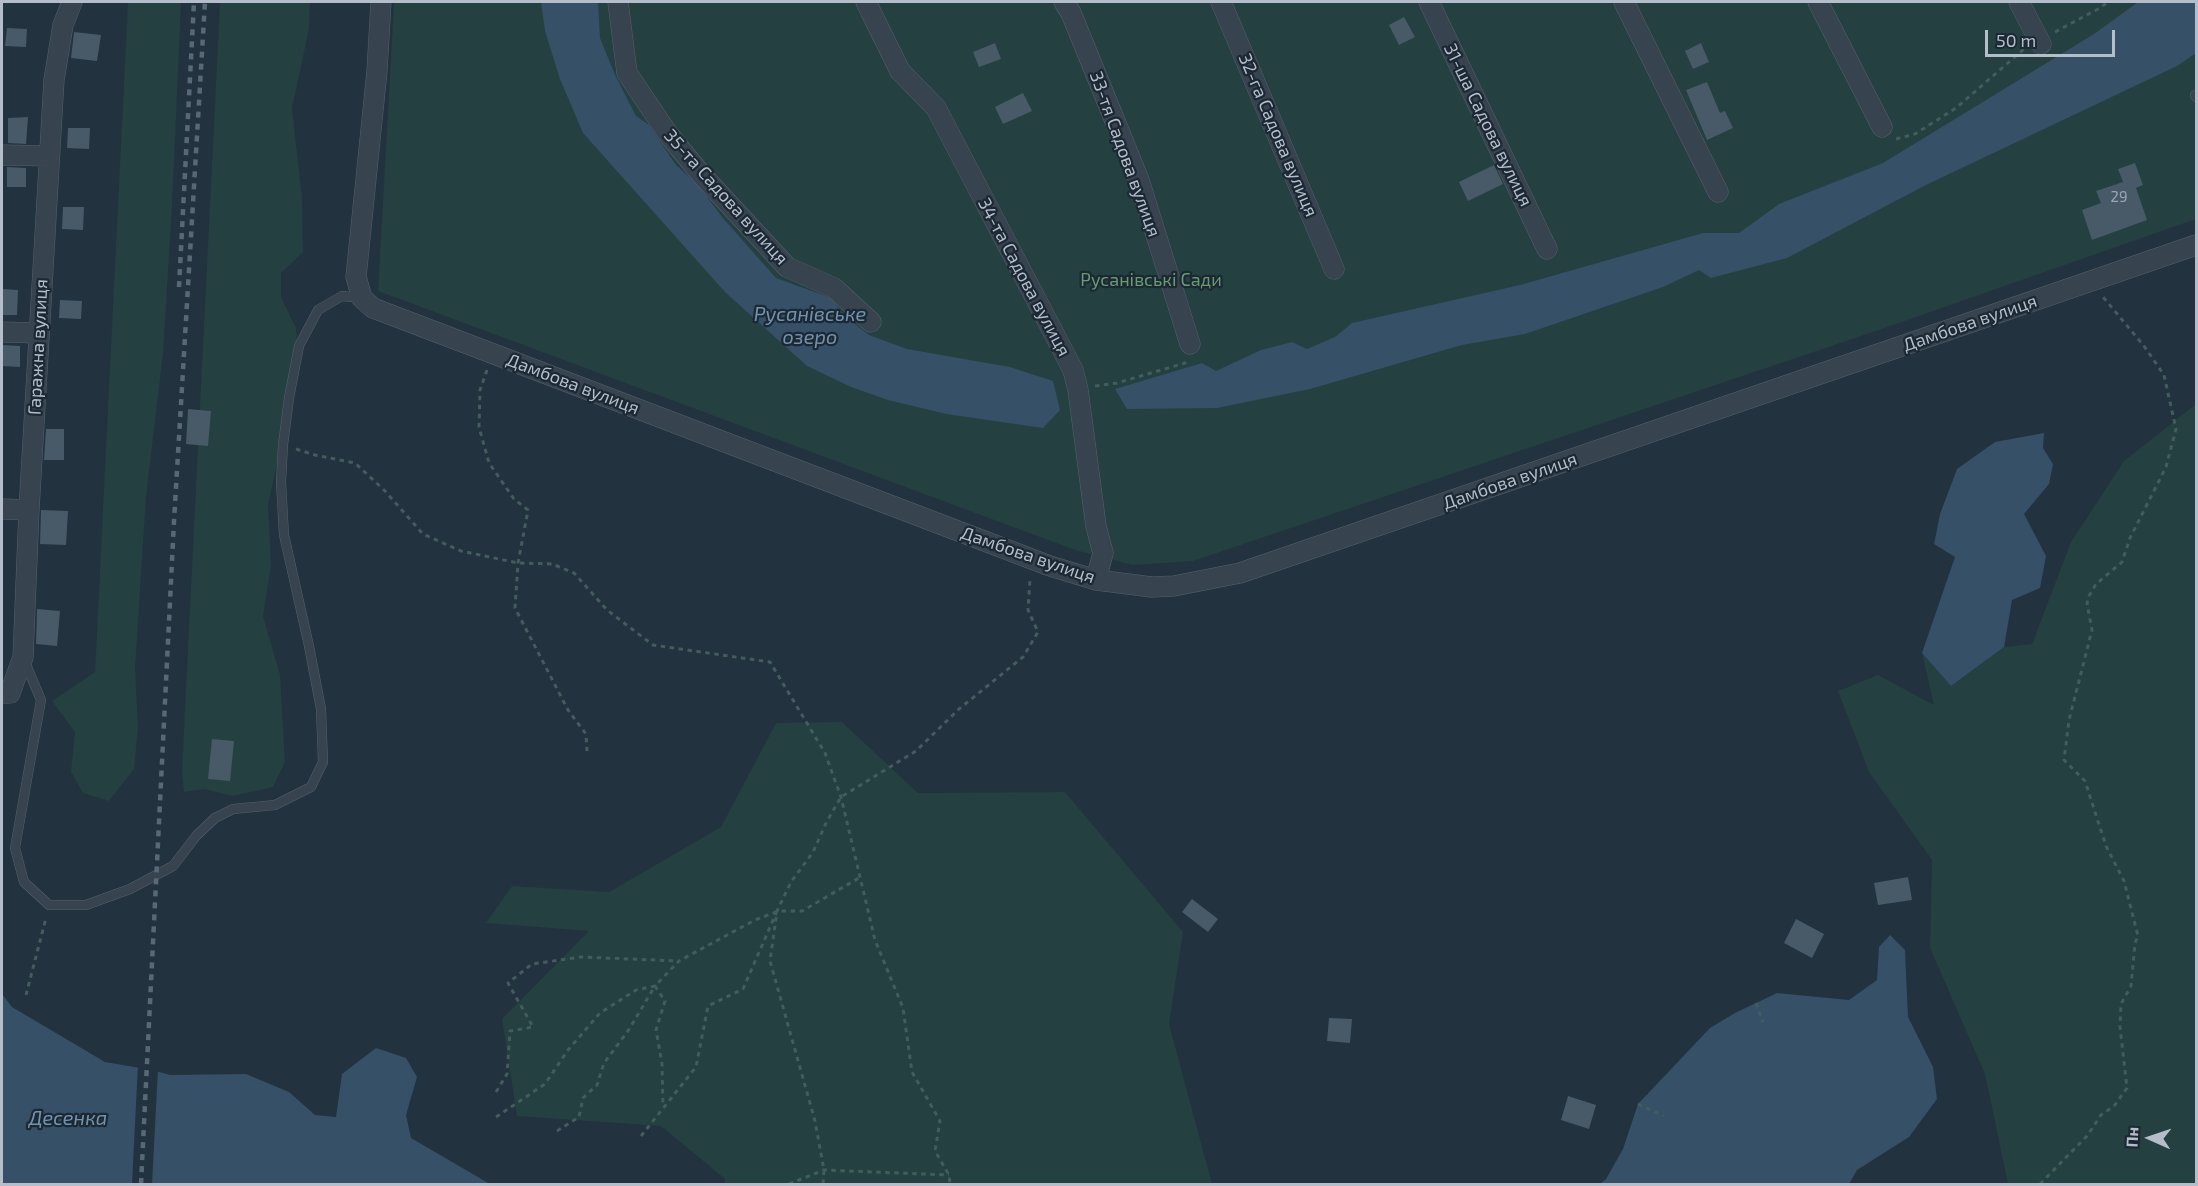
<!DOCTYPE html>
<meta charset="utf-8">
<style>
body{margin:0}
#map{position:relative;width:2198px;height:1186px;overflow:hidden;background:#22323f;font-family:"Exo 2",sans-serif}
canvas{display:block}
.frame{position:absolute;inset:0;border:3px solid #b3beca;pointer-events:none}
.north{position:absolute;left:2120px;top:1108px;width:60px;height:60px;-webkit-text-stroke:4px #1c2834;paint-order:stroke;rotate:273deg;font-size:16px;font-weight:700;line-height:24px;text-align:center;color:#b3beca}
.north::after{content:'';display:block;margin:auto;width:21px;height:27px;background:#b3beca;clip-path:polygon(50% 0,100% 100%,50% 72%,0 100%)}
.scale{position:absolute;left:1985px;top:30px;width:130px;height:27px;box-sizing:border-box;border:3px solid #b3beca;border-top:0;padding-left:8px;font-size:18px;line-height:21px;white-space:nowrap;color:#b3beca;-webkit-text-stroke:4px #1c2834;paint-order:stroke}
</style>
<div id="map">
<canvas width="2198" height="1186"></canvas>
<div class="frame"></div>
<div class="north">Пн</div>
<div class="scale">50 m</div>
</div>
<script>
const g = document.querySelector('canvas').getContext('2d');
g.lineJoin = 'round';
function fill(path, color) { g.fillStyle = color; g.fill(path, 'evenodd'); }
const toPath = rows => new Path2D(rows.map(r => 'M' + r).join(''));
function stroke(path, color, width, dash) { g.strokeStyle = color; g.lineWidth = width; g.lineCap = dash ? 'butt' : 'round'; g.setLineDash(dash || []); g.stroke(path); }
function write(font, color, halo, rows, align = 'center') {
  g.font = font + ' "Exo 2",sans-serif'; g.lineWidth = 4.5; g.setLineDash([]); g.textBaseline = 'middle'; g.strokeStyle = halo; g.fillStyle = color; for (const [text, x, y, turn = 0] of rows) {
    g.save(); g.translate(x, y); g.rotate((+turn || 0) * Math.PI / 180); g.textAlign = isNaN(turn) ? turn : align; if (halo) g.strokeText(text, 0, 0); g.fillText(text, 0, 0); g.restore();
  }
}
fill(toPath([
 [128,2,181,2,172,207,163,353,146,497,135,668,138,727,134,769,109,801,83,793,71,772,75,732,52,701,95,672],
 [220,2,310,2,309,29,292,108,302,198,303,252,281,273,281,297,296,328,298,352,286,426,268,504,271,565,263,616,280,675,285,762,273,787,233,796,204,789,184,792,182,770],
 [394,2,2196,2,2196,219,1876,331,1193,561,1133,565,1075,550,378,291],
 [2196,404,2196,1184,2008,1184,1985,1074,1930,948,1932,860,1869,772,1838,691,1878,675,1934,705,1922,653,1951,686,2004,647,2032,644,2071,542,2124,461],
 [842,722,918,793,1065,792,1183,932,1169,1024,1212,1184,725,1184,725,1179,661,1126,517,1116,502,1019,589,931,486,923,512,886,609,892,721,827,776,723]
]), '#244040');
fill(toPath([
 [541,2,598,2,600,38,615,75,636,116,649,125,676,165,699,186,722,217,776,278,831,298,845,316,869,335,907,349,1010,367,1053,381,1060,410,1043,428,946,414,888,400,851,387,807,366,725,292,583,133,560,79,545,31],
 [2138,2,2196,2,2196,53,2177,66,1926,185,1787,258,1711,278,1699,270,1663,287,1525,334,1462,345,1310,389,1217,408,1127,409,1115,389,1202,363,1216,371,1261,350,1292,342,1307,349,1335,337,1352,323,1520,285,1703,233,1739,233,1779,204,1883,163,2094,34],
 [2044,433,2043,448,2053,464,2049,484,2024,514,2046,556,2040,588,2012,600,2004,647,1951,686,1922,653,1955,557,1934,544,1940,514,1957,469,1995,442],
 [1890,935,1905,950,1908,1017,1933,1067,1937,1099,1909,1137,1857,1170,1849,1184,1600,1184,1606,1179,1623,1149,1638,1104,1710,1028,1735,1013,1777,993,1849,1000,1877,980,1879,947],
 [2,994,12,1007,105,1062,152,1070,170,1075,246,1074,289,1092,315,1115,336,1117,342,1074,376,1048,406,1058,417,1077,406,1115,411,1138,490,1184,2,1184]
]), '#355067');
fill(toPath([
 [138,1065,158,1069,152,1184,132,1184]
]), '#22323f');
fill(toPath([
 [1404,17,1415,37,1399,45,1389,25],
 [7,28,27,29,26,47,5,46],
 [74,32,101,35,97,61,71,58],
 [995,43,1001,59,979,67,973,52],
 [1701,43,1709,62,1693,69,1685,51],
 [1707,82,1720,113,1725,111,1733,128,1707,140,1686,90],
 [1023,93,1032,111,1003,124,995,107],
 [28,117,26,144,8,143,8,118],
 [68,128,90,128,89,149,67,148],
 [2135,163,2143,185,2136,188,2147,220,2092,240,2082,210,2101,203,2096,191,2123,182,2118,169],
 [1494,165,1503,184,1468,201,1459,182],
 [7,167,26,168,26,187,7,187],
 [63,207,84,207,83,230,62,229],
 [2,289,18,290,17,315,2,315],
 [60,300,82,301,81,319,59,318],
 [2,345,20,346,20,367,2,366],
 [188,409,211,411,208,446,186,444],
 [46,429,64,429,64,460,44,460],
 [41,510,68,511,66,545,40,544],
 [37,609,60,611,57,646,36,644],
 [212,739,234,741,230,781,208,779],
 [1908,877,1912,900,1878,905,1874,883],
 [1192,899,1218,919,1208,932,1182,912],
 [1796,919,1824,934,1812,958,1784,943],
 [1329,1018,1352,1019,1350,1043,1327,1041],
 [1568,1096,1596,1105,1589,1129,1561,1120]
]), '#485968');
const service = toPath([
 [2195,95,2196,97],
 [24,660,41,700,15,848,24,882,49,905,86,905,130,889,173,866,197,835,215,818,233,809,275,805,311,787,323,762,321,709,309,646,284,535,281,482,283,445,289,398,299,346,318,310,342,296,362,298]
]);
const minor = toPath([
 [381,2,377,71,356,277,362,298,373,308,1050,566,1096,580,1152,587,1174,586,1240,573,2196,245],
 [618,2,627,73,668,134,700,173,787,267,834,288,871,322],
 [866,2,900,71,936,108,1073,370,1078,390,1096,526,1103,553,1096,580],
 [1064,2,1071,13,1139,180,1190,344],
 [1221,2,1334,269],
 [1429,2,1547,249],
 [1624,2,1718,192],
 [1818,2,1882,127],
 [2019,2,2041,44],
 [2,155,49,156],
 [2,332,39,333],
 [2,509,29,510],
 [2,693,10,693,23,657,29,510,54,80,63,25,72,2]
]);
stroke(service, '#55616d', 10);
stroke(minor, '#55616d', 21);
stroke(toPath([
 [2055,32,2098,9,2108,2],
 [1896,139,1915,134,1956,108,2024,49],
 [487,370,480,390,479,427,489,463,514,499,528,510,518,563,515,608,568,710,586,734,587,751],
 [1095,386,1117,383,1185,363,1186,360],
 [296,449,315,455,355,463,384,490,423,534,461,551,518,563,552,564,574,573,607,610,653,645,770,662,825,753,841,797,875,940,903,1008,912,1072,940,1121,935,1151,949,1175,950,1184],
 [26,995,46,918],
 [1756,1003,1763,1022],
 [496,1092,507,1074,510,1031,533,1027,508,983,532,964,581,957,679,961],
 [1638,1104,1664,1116],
 [496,1117,545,1084,568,1050,600,1013,636,990,655,986,679,961,755,920,776,912],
 [557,1131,579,1117,583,1098,597,1085,604,1063,628,1031,655,986,665,1001,656,1030,662,1064,663,1105],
 [641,1136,696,1067,708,1006,743,989,777,911,802,911,859,878],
 [789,1184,824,1170,949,1175],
 [823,1184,824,1170,815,1121,770,961,777,911,791,882,813,852,827,821,841,797,916,751,959,709,1023,657,1038,632,1028,610,1030,579],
 [2040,1184,2087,1136,2101,1115,2114,1106,2127,1088,2120,1027,2121,1004,2131,986,2135,943,2138,936,2124,881,2106,846,2085,781,2064,760,2069,720,2092,630,2087,603,2089,596,2096,584,2122,562,2130,538,2166,467,2176,429,2164,375,2144,346,2103,297]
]), '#435c5c', 3, [4.5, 4.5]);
stroke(service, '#37434f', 9);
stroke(minor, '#37434f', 20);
stroke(toPath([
 [179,287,194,2],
 [141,1184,174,521,205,2]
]), '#586876', 4.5, [6, 6]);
write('15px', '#98a5b2', null, [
 ["29",2119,197]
]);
write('18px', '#b3beca', '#1c2834', [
 ["31-ша Садова вулиця",1488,125,64],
 ["32-га Садова вулиця",1278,135,67],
 ["33-тя Садова вулиця",1125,154,70],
 ["35-та Садова вулиця",726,197,48],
 ["34-та Садова вулиця",1024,277,62],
 ["Дамбова вулиця",1970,323,-19],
 ["Гаражна вулиця",38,347,-87],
 ["Дамбова вулиця",573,384,21],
 ["Дамбова вулиця",1510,481,-19],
 ["Дамбова вулиця",1028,555,19]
]);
write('18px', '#689c6e', '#1c2834', [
 ["Русанівські Сади",1151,280]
]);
write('italic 20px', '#7193af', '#1c2834', [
 ["Русанівське",810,314],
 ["озеро",810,337],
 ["Десенка",68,1118]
]);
</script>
